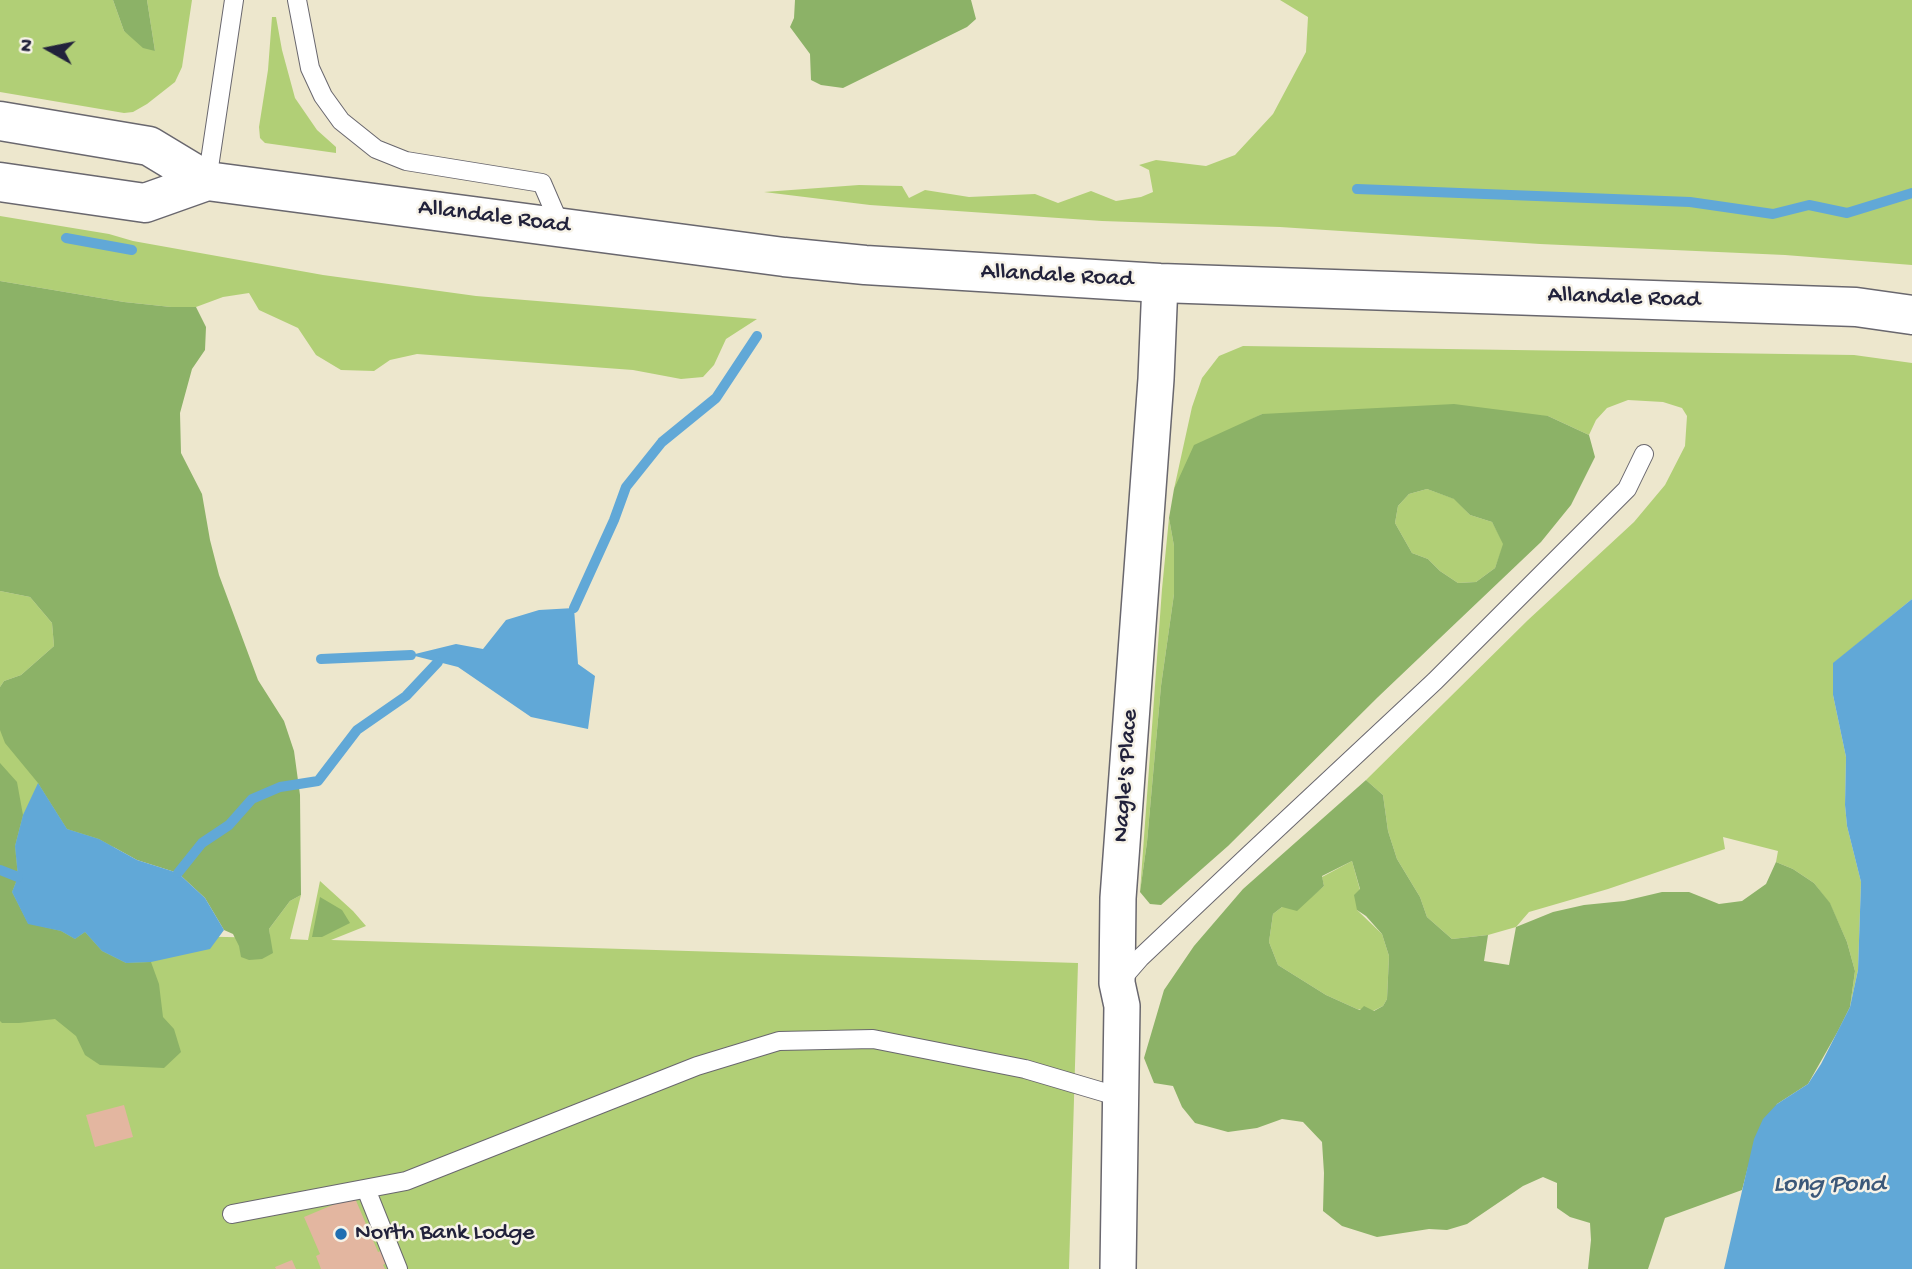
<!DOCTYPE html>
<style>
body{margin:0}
#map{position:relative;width:1912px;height:1269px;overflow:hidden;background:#ede7cd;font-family:"Gochi Hand",sans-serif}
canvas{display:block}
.north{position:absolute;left:14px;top:14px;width:70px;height:70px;-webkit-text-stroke:5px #f7f3e8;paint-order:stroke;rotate:279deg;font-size:19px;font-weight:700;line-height:28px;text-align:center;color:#22223b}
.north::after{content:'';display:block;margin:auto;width:24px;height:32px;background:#22223b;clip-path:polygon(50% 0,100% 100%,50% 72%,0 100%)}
</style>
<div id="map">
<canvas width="1912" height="1269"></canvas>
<div class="north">N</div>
</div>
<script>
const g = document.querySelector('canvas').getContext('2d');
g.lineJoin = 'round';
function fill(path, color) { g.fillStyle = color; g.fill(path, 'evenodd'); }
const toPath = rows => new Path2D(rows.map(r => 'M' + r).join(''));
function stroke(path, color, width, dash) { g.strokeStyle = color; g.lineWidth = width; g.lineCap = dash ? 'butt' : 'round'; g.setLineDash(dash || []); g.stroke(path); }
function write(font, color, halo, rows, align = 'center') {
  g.font = font + ' "Gochi Hand",sans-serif'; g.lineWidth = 5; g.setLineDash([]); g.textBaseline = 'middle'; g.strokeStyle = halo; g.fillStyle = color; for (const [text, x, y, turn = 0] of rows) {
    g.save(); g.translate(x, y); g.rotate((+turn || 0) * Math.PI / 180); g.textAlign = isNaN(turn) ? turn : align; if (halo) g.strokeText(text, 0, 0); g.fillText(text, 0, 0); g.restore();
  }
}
fill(toPath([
 [0,0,113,0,124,31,155,51,147,0,192,0,182,67,175,82,147,104,133,112,124,113,0,92],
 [1280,0,1912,0,1912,265,1785,255,1540,244,1280,227,1102,221,870,205,764,192,859,185,902,186,909,198,925,190,969,197,1035,194,1058,203,1091,191,1116,201,1141,197,1153,192,1149,170,1139,165,1156,160,1206,166,1235,155,1273,114,1306,52,1308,17],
 [272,17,276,17,282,50,295,98,317,130,336,147,336,153,265,143,260,138,259,127,268,70],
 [0,216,109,234,133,241,323,275,476,296,757,319,726,339,714,365,703,377,681,379,633,370,417,354,390,360,374,371,341,370,316,355,298,328,259,310,249,293,223,297,196,307,171,307,124,302,0,281],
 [1243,346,1854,355,1912,363,1912,599,1833,664,1833,695,1846,757,1845,805,1847,826,1861,882,1858,970,1850,1007,1855,971,1847,942,1830,904,1814,883,1793,869,1776,862,1778,851,1723,837,1725,849,1608,889,1529,912,1516,927,1488,935,1452,939,1427,917,1420,897,1397,859,1388,831,1383,795,1366,780,1528,620,1634,522,1665,485,1685,446,1687,416,1682,408,1663,402,1628,400,1607,408,1596,420,1589,435,1548,416,1262,414,1233,429,1174,489,1192,407,1202,378,1219,356],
 [1427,489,1455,499,1470,515,1492,522,1504,544,1495,568,1476,582,1458,583,1440,571,1428,559,1412,553,1395,523,1398,506,1409,494],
 [1169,518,1174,546,1174,594,1161,686,1147,842,1140,892,1162,589],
 [0,591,30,597,52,623,54,646,21,675,4,681,0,687],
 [0,699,182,936,270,938,269,929,290,901,301,895,290,939,308,940,320,881,353,911,366,926,331,940,1078,963,1069,1269,0,1269],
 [1352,861,1360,890,1357,910,1382,934,1389,956,1387,999,1383,1006,1373,1011,1357,1009,1326,995,1278,965,1269,942,1273,914,1282,907,1311,897,1324,886,1322,877]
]), '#b1cf76');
fill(toPath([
 [113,0,147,0,155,51,143,48,124,31],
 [795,0,971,0,976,19,967,27,843,88,821,85,811,80,810,54,790,27,794,18],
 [0,281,124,302,171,307,196,307,206,327,205,350,192,369,180,413,181,453,202,494,210,540,219,575,258,680,284,721,294,751,300,795,301,895,290,901,269,929,273,953,262,959,249,960,241,957,239,946,233,934,224,930,205,898,178,873,137,860,99,839,67,829,38,783,5,743,0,730,0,687,4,681,21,675,54,646,52,623,30,597,0,591],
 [1454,404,1548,416,1589,435,1595,457,1571,505,1541,542,1378,697,1228,846,1161,905,1150,904,1140,892,1147,842,1161,686,1174,594,1174,546,1169,518,1174,489,1194,445,1262,414],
 [1427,489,1454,499,1470,515,1492,522,1503,544,1495,568,1476,582,1458,583,1440,571,1428,559,1412,553,1395,523,1398,506,1409,494],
 [0,763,17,782,23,815,15,846,18,877,12,892,28,923,61,931,75,939,85,932,102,951,126,963,151,962,159,984,163,1017,174,1029,181,1052,164,1068,100,1065,85,1055,76,1036,55,1019,19,1023,2,1023,0,1021],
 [1366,780,1383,795,1388,831,1397,859,1420,897,1427,917,1452,939,1488,935,1484,961,1509,965,1516,927,1553,912,1584,905,1624,901,1662,892,1689,892,1719,904,1742,901,1766,884,1776,862,1793,869,1814,883,1830,903,1847,942,1855,971,1850,1007,1838,1031,1808,1084,1777,1104,1748,1167,1742,1190,1665,1218,1648,1269,1588,1269,1591,1240,1590,1223,1570,1217,1557,1208,1557,1183,1543,1177,1523,1186,1467,1224,1447,1230,1429,1229,1377,1237,1342,1226,1323,1211,1324,1173,1322,1142,1303,1122,1282,1119,1257,1128,1228,1132,1195,1123,1182,1107,1173,1086,1154,1083,1144,1058,1164,990,1194,946,1243,889],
 [1352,861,1360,889,1354,895,1357,910,1366,916,1382,934,1389,956,1387,999,1383,1006,1374,1011,1364,1006,1360,1010,1357,1009,1326,995,1278,965,1269,942,1273,914,1282,907,1297,911,1324,886,1322,876],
 [320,897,342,910,350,923,322,937,312,937]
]), '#8cb267');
fill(toPath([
 [1912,599,1912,1269,1724,1269,1754,1139,1763,1119,1777,1104,1808,1084,1821,1064,1850,1007,1858,970,1861,882,1847,826,1845,805,1846,757,1833,695,1833,663],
 [574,608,578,664,595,676,588,729,531,717,458,667,411,655,456,644,483,649,506,620,539,610],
 [38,783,67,829,99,839,137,860,178,873,205,898,224,930,210,949,151,962,126,963,102,951,85,932,75,939,61,931,28,924,12,892,18,877,15,846,23,815]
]), '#61a8d7');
stroke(toPath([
 [1357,189,1690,202,1773,214,1809,205,1847,213,1912,193],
 [66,238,132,250],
 [574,608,614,520,626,487,662,442,716,398,757,336],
 [321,659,411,655],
 [0,870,18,877],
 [178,873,202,843,229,825,252,799,280,787,318,781,357,730,406,696,438,662]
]), '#61a8d7', 10);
fill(toPath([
 [124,1105,133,1137,95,1147,86,1115],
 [354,1196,378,1252,381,1251,386,1263,383,1265,385,1269,321,1269,316,1256,320,1254,304,1217],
 [292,1260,296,1269,276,1269,275,1267]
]), '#e3b6a0');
const lane = toPath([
 [297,0,310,68,323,96,341,121,376,149,406,161,542,183,561,227],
 [207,181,234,0],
 [1120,981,1140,958,1250,854,1435,681,1627,489,1644,454],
 [366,1189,398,1269],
 [232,1214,406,1181,697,1066,779,1041,873,1039,1025,1069,1120,1097]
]);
const street = toPath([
 [1118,1269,1122,1006,1117,983,1118,898,1156,379,1160,283]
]);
const secondary = toPath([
 [0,121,149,146,207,181,784,257,865,265,1160,283,1856,307,1912,315],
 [0,182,145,203,207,181]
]);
stroke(lane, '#69676e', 20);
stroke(street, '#69676e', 38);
stroke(secondary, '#69676e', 41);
stroke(lane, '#fff', 18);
stroke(street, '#fff', 35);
stroke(secondary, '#fff', 38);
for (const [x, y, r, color] of [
 [341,1234,7,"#1f6fb2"]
]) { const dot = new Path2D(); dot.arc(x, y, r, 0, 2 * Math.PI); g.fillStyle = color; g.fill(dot); stroke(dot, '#f7f3e8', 2.5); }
write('24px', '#22223b', '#f7f3e8', [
 ["Allandale Road",494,218,7],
 ["Allandale Road",1057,277,3],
 ["Allandale Road",1624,299,2],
 ["Nagle's Place",1127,776,-86]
]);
write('24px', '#22223b', '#f7f3e8', [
 ["North Bank Lodge",355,1234]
], 'left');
write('italic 26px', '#3b5879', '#f7f3e8', [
 ["Long Pond",1829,1186]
]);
</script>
